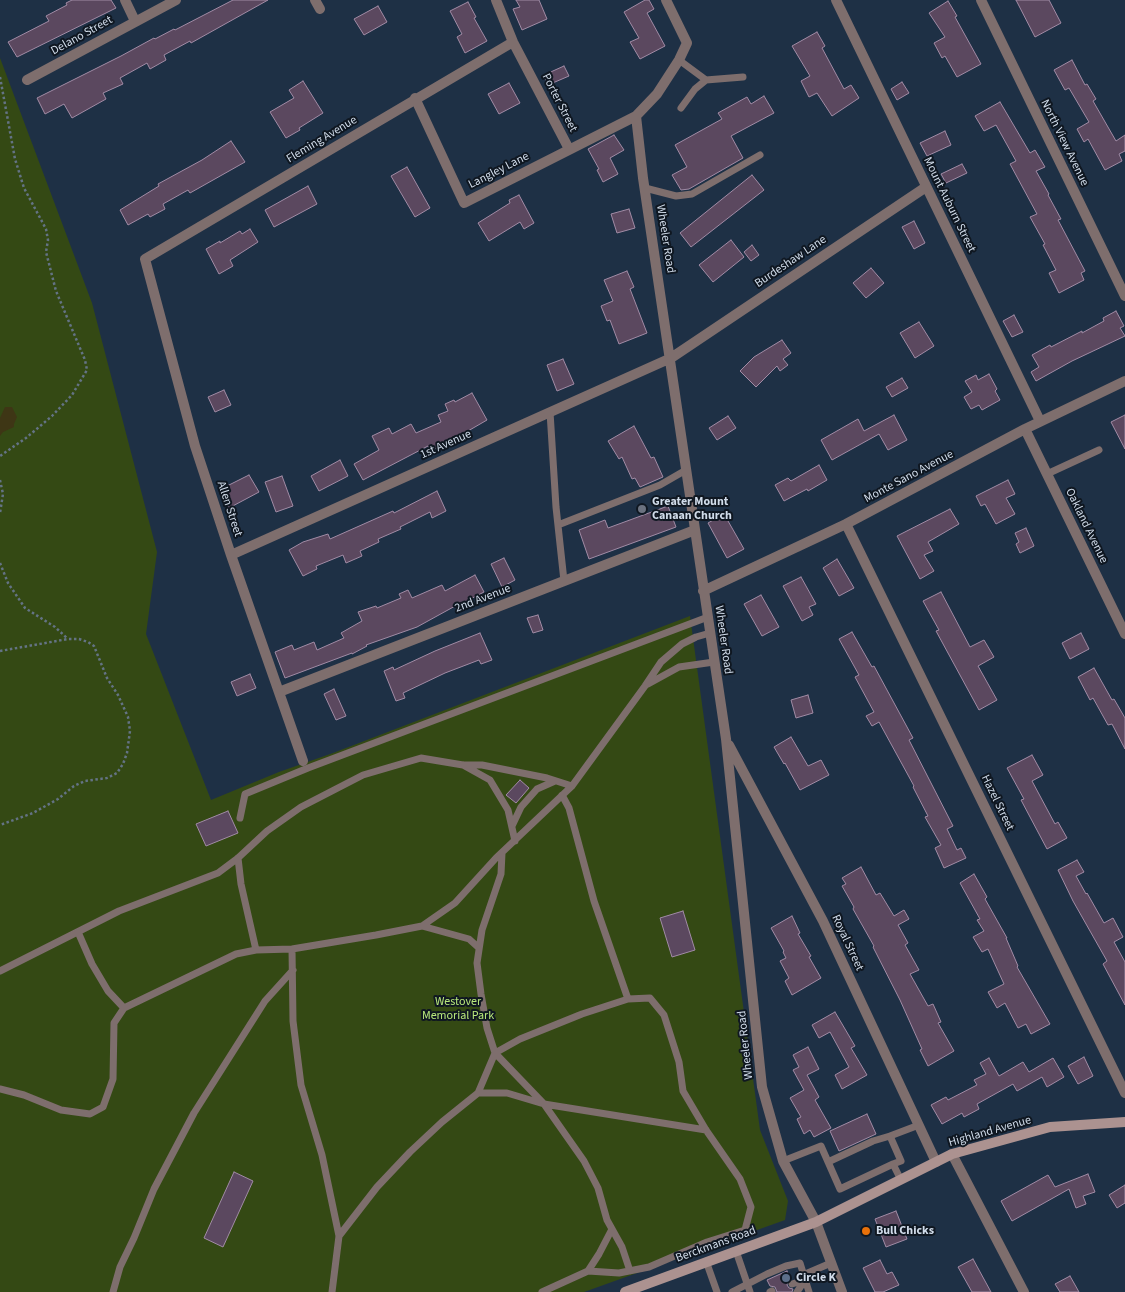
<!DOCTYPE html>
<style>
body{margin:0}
canvas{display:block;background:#1e3045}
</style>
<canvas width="1125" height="1292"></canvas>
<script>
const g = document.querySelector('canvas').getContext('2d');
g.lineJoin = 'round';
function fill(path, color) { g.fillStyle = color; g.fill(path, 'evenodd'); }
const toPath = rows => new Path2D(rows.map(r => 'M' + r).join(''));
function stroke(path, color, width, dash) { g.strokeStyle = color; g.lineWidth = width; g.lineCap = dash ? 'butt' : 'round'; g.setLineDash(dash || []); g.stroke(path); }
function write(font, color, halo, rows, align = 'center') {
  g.font = font + ' "Source Sans 3",sans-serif'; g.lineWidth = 4; g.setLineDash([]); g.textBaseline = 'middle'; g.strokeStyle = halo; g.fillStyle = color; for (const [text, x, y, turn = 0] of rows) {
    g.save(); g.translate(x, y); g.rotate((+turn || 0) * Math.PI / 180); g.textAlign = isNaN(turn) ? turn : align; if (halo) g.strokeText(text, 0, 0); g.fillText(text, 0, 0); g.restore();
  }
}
fill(toPath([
 [0,58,92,303,157,552,146,634,211,800,279,772,333,753,690,616,760,1130,788,1201,785,1220,584,1292,0,1292]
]), '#344914');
fill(toPath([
 [5,407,12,407,17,417,14,424,14,427,3,432,0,436,0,418]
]), '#3e3615');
const building = toPath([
 [72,0,111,0,116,8,17,57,8,42,49,21,46,16,67,5,66,3,72,0],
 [233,0,268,0,191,43,190,41,164,55,166,60,150,69,147,63,120,78,123,84,103,93,106,99,72,118,64,104,45,114,37,98,121,56,154,38,155,39,174,29,175,30,233,0],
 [516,0,539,0,547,19,522,30,513,9,520,7,516,0],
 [645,0,649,0,654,9,647,13,665,46,640,59,630,42,639,38,624,12,645,0],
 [1016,0,1049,0,1061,23,1035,37,1016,0],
 [948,1,957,16,955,17,981,64,957,77,945,56,942,58,934,43,945,37,929,13,948,1],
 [468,2,476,17,474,18,487,41,465,53,457,37,462,34,450,11,468,2],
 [378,6,387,22,364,35,354,19,378,6],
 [817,32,825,46,822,48,844,89,851,85,859,98,832,116,817,93,809,97,801,81,810,76,792,46,817,32],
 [1072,60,1085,85,1087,84,1096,99,1093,101,1116,141,1125,135,1125,151,1119,154,1122,161,1105,170,1088,139,1084,142,1077,129,1089,122,1069,88,1065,90,1054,70,1072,60],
 [564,66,569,76,548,85,544,75,564,66],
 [303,81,323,113,299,128,300,130,286,138,270,112,294,98,289,90,303,81],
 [902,82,909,93,897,100,891,89,902,82],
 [509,83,520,103,499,114,488,94,509,83],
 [764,96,774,113,731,136,743,158,689,189,681,190,672,175,687,167,675,145,722,119,718,113,747,97,751,104,764,96],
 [1000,102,1030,153,1035,150,1045,167,1036,171,1049,194,1048,195,1061,219,1058,220,1085,271,1081,273,1084,280,1059,293,1049,273,1056,270,1043,245,1045,244,1030,217,1037,214,1010,164,1016,161,996,125,984,131,975,116,1000,102],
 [945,131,951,145,927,156,920,143,945,131],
 [614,135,624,150,610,158,618,174,603,182,597,170,599,169,588,149,614,135],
 [231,141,245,162,190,193,188,190,163,204,165,209,150,217,148,214,128,225,120,210,159,186,158,184,202,160,231,141],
 [962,164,967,173,946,183,941,174,962,164],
 [407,167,430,208,415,217,391,176,407,167],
 [752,175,764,190,691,247,680,233,752,175],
 [308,186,317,204,274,227,265,210,308,186],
 [519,195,534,223,524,229,520,222,489,241,478,223,510,203,509,200,519,195],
 [629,209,635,228,617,233,611,214,629,209],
 [914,221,925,243,914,249,902,227,914,221],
 [250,229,258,242,230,260,233,266,219,274,206,249,220,241,220,243,240,231,242,234,250,229],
 [731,240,744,257,713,282,699,265,731,240],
 [752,245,759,255,751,261,744,252,752,245],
 [871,268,884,283,866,298,853,283,871,268],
 [627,271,634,287,630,289,647,333,619,344,610,320,607,321,601,306,613,301,604,280,627,271],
 [1116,311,1124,326,1120,328,1125,336,1072,361,1036,381,1031,372,1039,367,1032,355,1050,345,1051,347,1082,331,1082,333,1104,321,1103,318,1116,311],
 [1014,315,1023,332,1012,337,1003,321,1014,315],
 [919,322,934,346,915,358,900,333,919,322],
 [782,340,791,353,783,359,788,365,780,371,777,366,756,387,740,371,754,357,782,340],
 [563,359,574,384,557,391,547,365,563,359],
 [989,374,997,389,995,391,1000,400,982,410,979,405,971,409,964,397,972,392,965,381,976,375,978,380,989,374],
 [902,378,908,388,892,397,886,387,902,378],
 [224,390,231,405,215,412,208,397,224,390],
 [472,393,487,420,468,431,469,433,430,451,428,446,363,480,354,464,379,450,372,436,389,428,392,434,411,424,416,433,441,422,438,415,448,411,445,404,454,400,455,402,472,393],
 [894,415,907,440,888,450,879,434,832,460,821,440,858,419,864,431,894,415],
 [1125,415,1125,449,1111,422,1125,415],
 [728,416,736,428,717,440,709,428,728,416],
 [634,426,651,458,654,457,663,477,640,487,635,478,632,479,622,457,619,459,608,441,634,426],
 [340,460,348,476,319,491,311,476,340,460],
 [819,465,827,480,808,491,807,489,784,501,775,485,788,478,791,481,819,465],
 [249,475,259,492,229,508,219,490,249,475],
 [282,476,293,506,276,512,265,482,282,476],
 [1008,480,1015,494,1006,498,1015,514,996,524,985,504,981,506,976,496,1008,480],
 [437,491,446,511,432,518,430,512,400,527,401,529,378,539,379,542,360,551,362,556,346,563,343,555,316,566,317,569,303,576,289,550,303,542,328,534,330,539,393,511,394,513,437,491],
 [668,506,676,527,589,559,579,530,605,520,608,528,668,506],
 [950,509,959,524,928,542,933,551,924,555,934,571,920,579,897,536,950,509],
 [724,514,744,549,727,558,708,523,724,514],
 [1026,528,1034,546,1020,553,1016,544,1019,542,1015,533,1026,528],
 [504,558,515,580,502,587,491,564,504,558],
 [837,559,854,588,839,596,823,568,837,559],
 [475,575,484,592,457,606,457,605,417,627,366,645,367,646,352,654,352,653,285,678,275,652,292,645,294,650,314,642,317,650,344,638,341,633,362,621,358,612,376,606,377,608,401,598,399,594,408,590,412,598,442,585,445,591,475,575],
 [801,577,816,604,809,607,813,615,802,621,783,586,801,577],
 [941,592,970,647,984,640,994,657,978,666,997,700,979,710,936,631,939,630,923,601,941,592],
 [761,595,779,627,762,636,744,604,761,595],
 [538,615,543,630,533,633,527,618,538,615],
 [852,632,872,667,874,666,913,738,909,740,953,826,947,829,957,850,961,848,966,858,944,868,935,848,941,845,925,817,928,816,913,787,914,786,879,722,872,726,866,716,874,712,855,677,859,675,839,639,852,632],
 [480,633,492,660,481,664,479,660,445,673,403,693,405,698,396,701,384,671,393,667,394,670,435,651,480,633],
 [1081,633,1089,649,1070,659,1062,643,1081,633],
 [1094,668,1112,700,1114,699,1125,718,1125,749,1112,724,1108,725,1093,698,1090,700,1078,677,1094,668],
 [250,674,256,688,237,696,231,682,250,674],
 [334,689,346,716,336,720,324,694,334,689],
 [808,695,813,713,796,718,791,700,808,695],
 [791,737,808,766,821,760,829,775,800,790,785,763,784,764,774,747,791,737],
 [1032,755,1043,775,1032,781,1055,824,1058,822,1067,838,1047,849,1021,800,1024,799,1007,768,1032,755],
 [520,780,529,788,516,803,506,795,520,780],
 [228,811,238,833,206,846,196,824,228,811],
 [1077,860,1084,872,1076,876,1086,894,1087,893,1104,923,1113,918,1123,937,1114,942,1125,962,1125,1005,1103,964,1107,961,1073,901,1058,870,1077,860],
 [861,867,876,895,880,893,894,916,904,910,909,919,898,925,908,943,905,945,919,970,910,974,928,1006,933,1004,941,1022,938,1023,954,1051,928,1066,920,1050,922,1049,900,1000,873,947,874,946,853,909,854,907,842,886,846,884,842,878,861,867],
 [974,874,987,897,985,899,1007,938,1006,938,1018,966,1017,967,1050,1024,1031,1034,1026,1024,1018,1028,1005,1003,997,1008,988,992,1004,984,988,949,982,952,973,937,984,931,977,920,980,919,960,883,974,874],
 [683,911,695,950,672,957,660,918,683,911],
 [792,916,800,933,798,934,811,956,809,957,821,978,792,995,785,981,789,978,780,961,786,958,783,952,784,951,771,928,792,916],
 [835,1012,855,1046,851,1048,867,1075,842,1089,835,1075,849,1067,830,1032,819,1038,812,1025,835,1012],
 [808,1047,819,1069,807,1075,819,1097,815,1100,831,1128,814,1137,810,1130,804,1134,797,1119,801,1117,790,1098,804,1090,793,1070,799,1067,793,1055,808,1047],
 [1084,1057,1093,1076,1078,1084,1068,1066,1084,1057],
 [989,1058,999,1076,1023,1062,1029,1072,1053,1058,1064,1077,1047,1087,1042,1077,1017,1091,1013,1084,977,1104,979,1109,964,1117,962,1113,942,1124,931,1105,946,1097,948,1100,977,1085,974,1080,986,1074,980,1063,989,1058],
 [867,1114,876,1134,839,1151,830,1131,867,1114],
 [234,1172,253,1181,223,1247,204,1238,234,1172],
 [1088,1174,1095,1192,1083,1196,1086,1204,1076,1208,1069,1189,1012,1221,1001,1201,1048,1175,1055,1187,1088,1174],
 [1125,1185,1125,1203,1117,1208,1109,1195,1125,1185],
 [896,1211,907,1239,886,1247,875,1219,896,1211],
 [973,1259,991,1292,972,1292,958,1267,973,1259],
 [880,1260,887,1274,892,1272,899,1285,883,1292,875,1292,863,1268,880,1260],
 [787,1271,790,1279,788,1281,787,1285,789,1288,793,1289,792,1292,777,1292,775,1287,770,1286,767,1280,787,1271],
 [1070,1276,1079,1292,1060,1292,1055,1284,1070,1276]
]);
fill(building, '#5b485f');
stroke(building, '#a18ba5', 1);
stroke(toPath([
 [0,77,15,159,24,188,46,229,48,240,46,252,56,291,85,360,87,370,72,395,52,416,26,438,0,456],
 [0,480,3,494,0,513],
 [0,563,8,583,25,608,55,627,68,639],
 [0,651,68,639,79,639,88,642,94,646,107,678,118,695,128,717,130,731,127,753,123,764,117,773,107,778,85,781,74,786,58,799,33,813,0,825]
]), '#647385', 2.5, [2.5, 2.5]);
stroke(toPath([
 [679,60,706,80,743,77],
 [681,108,695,89,706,80],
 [645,188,676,196,692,194,760,155],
 [550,412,556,507,564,581],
 [1047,474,1099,450],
 [558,525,660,485,686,470],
 [648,684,679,667,714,662],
 [464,765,482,765,547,778,572,786],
 [562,795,569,808,594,901,628,999],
 [240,818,245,794,308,768,708,617],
 [512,826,521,807,537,789,555,781],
 [502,853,501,874,482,930,477,963,481,994,487,1028,495,1053,544,1104,584,1161,598,1188,607,1220,622,1247,630,1271],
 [238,858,241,884,256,950],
 [422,926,469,939,479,948],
 [78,932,92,964,108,991,124,1008],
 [292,949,293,1021,301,1085,322,1155,339,1236,332,1292],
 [0,971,119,911,218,873,238,858,267,831,301,807,363,775,421,758,463,765,490,780,508,810,515,841],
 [0,1089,24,1095,61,1110,90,1114,103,1107,113,1079,114,1023,124,1008,236,954,256,950,292,949,376,935,422,926,455,903,496,858,572,786,645,686,661,662,682,644,696,637,710,633],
 [478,1093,507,1093,544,1104,706,1130],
 [890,1136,919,1125],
 [783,1161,821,1146,840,1189,893,1164,901,1180],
 [828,1162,873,1141,890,1136,901,1161,893,1164],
 [339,1236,377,1187,410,1152,442,1122,478,1093,495,1053,520,1039,582,1014,628,999,650,998,664,1015,679,1062,683,1091,706,1130,740,1179,751,1207,745,1230,707,1242,649,1267,619,1273,588,1271,542,1292],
 [736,1251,750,1292],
 [706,1261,717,1292],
 [588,1271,599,1254,612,1229],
 [803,1275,831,1263],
 [792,1284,805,1280],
 [113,1292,120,1267,134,1238,154,1189,194,1113,265,1001,293,970],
 [732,1292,767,1274,786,1266,800,1263,809,1292],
 [770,1292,772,1291],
 [797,1292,805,1280]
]), '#7e6e6d', 7);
stroke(toPath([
 [125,0,135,21],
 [315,0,320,9],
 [496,0,513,42,569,149],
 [836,0,1040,421],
 [981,0,1125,296],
 [27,80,176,0],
 [415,98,464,203,636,116,657,94,679,60,687,43,666,0],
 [636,116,643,178,726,739,762,1087,783,1161,816,1222],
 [1025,429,1125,634],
 [846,524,1125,1093],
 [231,555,671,358,926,187],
 [703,591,846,524,1025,429,1125,381],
 [279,692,695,530],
 [729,745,823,921,936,1162],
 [303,761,231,555,195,446,145,259,513,42],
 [952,1154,1024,1292]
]), '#7e6e6d', 10);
stroke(toPath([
 [816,1222,842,1292]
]), '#7e6e6d', 10);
stroke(toPath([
 [625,1292,816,1222,952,1154,1050,1127,1125,1122]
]), '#ac9290', 10);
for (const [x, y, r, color] of [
 [642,509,5,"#6b7280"],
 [866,1231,5,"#e8710a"],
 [786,1278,5,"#5c6f8a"]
]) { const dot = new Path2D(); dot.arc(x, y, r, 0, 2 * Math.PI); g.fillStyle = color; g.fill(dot); stroke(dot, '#0f1721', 2); }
write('12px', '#d1dcea', '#0f1721', [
 ["Delano Street",82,36,-29],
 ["Porter Street",559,103,63],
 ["Fleming Avenue",322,140,-31],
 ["North View Avenue",1064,143,64],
 ["Langley Lane",499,171,-27],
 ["Mount Auburn Street",949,205,64],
 ["Wheeler Road",665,239,81],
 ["Burdeshaw Lane",791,262,-34],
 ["1st Avenue",446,445,-24],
 ["Monte Sano Avenue",909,477,-28],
 ["Allen Street",229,509,72],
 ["Oakland Avenue",1086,526,64],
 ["2nd Avenue",483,599,-21],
 ["Wheeler Road",723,640,82],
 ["Hazel Street",997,803,64],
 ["Royal Street",847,943,65],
 ["Wheeler Road",746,1045,-96],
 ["Highland Avenue",990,1132,-16],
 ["Berckmans Road",716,1245,-20]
]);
write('bold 12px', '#d1dcea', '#0f1721', [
 ["Greater Mount",652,502],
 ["Canaan Church",652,516],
 ["Bull Chicks",876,1231],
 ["Circle K",796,1278]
], 'left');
write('12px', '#b9e97b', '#0f1721', [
 ["Westover",458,1002],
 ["Memorial Park",458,1016]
]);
</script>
